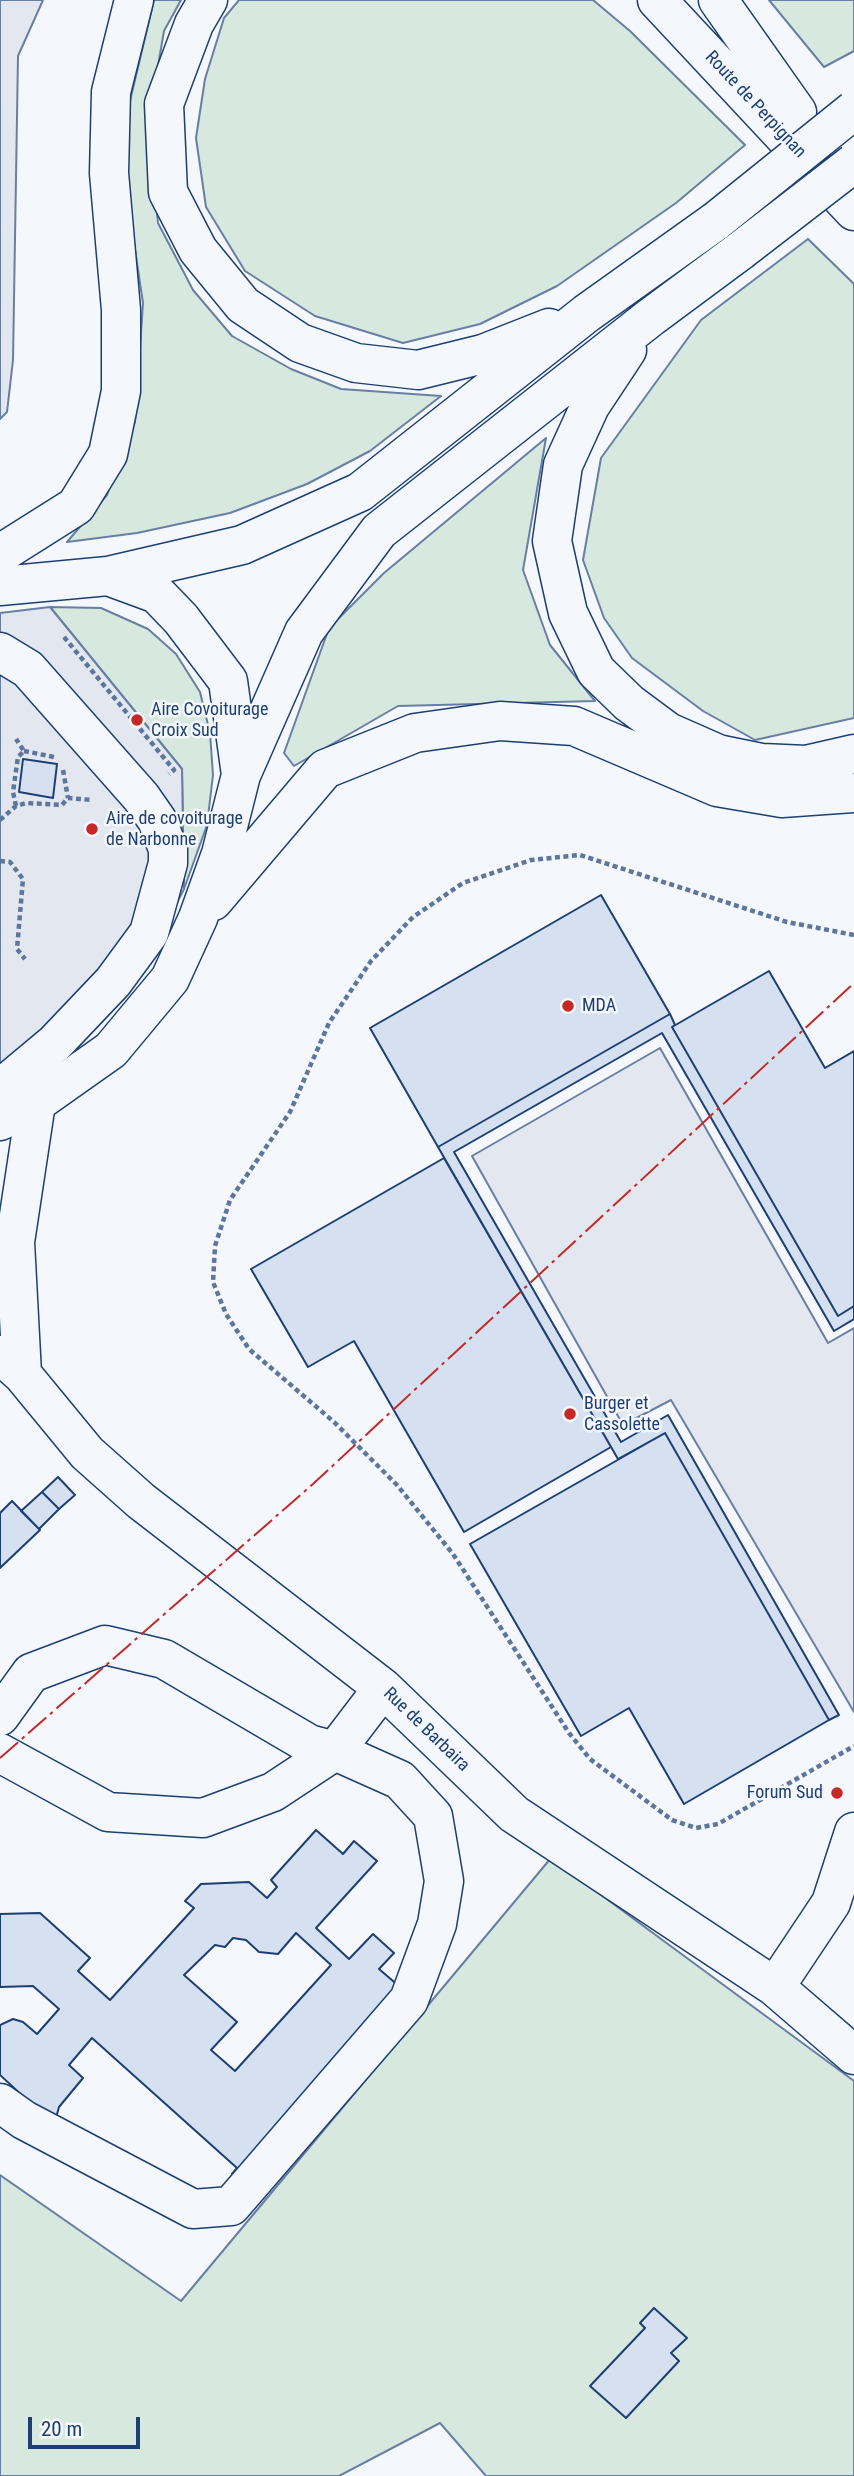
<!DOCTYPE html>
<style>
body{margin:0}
#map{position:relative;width:854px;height:2476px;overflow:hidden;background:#f4f7fb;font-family:"Roboto Condensed",sans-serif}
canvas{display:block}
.scale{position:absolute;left:28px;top:2417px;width:112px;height:32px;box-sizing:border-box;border:4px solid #1d3f73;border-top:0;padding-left:9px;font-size:21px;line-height:24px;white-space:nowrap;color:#1d3f73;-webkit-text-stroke:5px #f4f7fb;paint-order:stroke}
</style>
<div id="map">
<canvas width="854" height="2476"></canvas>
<div class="scale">20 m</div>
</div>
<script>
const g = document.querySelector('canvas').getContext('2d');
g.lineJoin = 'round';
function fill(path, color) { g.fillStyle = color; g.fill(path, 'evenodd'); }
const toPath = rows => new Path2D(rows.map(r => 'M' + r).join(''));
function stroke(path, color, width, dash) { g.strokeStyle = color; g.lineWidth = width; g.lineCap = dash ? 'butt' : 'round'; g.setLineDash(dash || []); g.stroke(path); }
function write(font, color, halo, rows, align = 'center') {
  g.font = font + ' "Roboto Condensed",sans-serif'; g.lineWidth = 5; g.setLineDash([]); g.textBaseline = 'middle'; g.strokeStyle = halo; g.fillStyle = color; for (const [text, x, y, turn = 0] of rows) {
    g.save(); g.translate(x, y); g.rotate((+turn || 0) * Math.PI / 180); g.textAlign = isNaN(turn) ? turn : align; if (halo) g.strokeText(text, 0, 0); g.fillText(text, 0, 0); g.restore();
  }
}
const green = toPath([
 [154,0,181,0,164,31,148,123,158,223,193,290,232,336,291,369,341,389,441,396,370,451,307,484,230,513,137,533,67,542,107,495,135,422,143,303,126,190,130,101,154,0],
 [239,0,593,0,630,31,745,145,676,203,557,286,480,324,403,343,315,316,245,271,206,207,196,138,205,79,224,18,239,0],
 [769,0,854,0,854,51,824,67,769,0],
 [808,239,854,284,854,718,755,740,703,711,632,658,604,618,583,560,601,458,701,320,808,239],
 [546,438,523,570,550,645,595,701,398,706,294,766,284,753,329,628,384,573,546,438],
 [50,607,101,608,148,629,176,654,200,692,210,733,213,775,207,825,184,889,182,769,50,607],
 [551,1858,854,2081,854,2476,486,2476,440,2423,339,2476,0,2476,0,2175,181,2301,551,1858]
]);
fill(green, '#d7e8df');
stroke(green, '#687fa3', 2);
const parking = toPath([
 [0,0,43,0,18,56,13,360,7,412,0,419,0,0],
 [50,607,182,769,184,889,161,934,0,1094,0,613,50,607],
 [660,1048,828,1343,854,1328,854,1712,671,1400,623,1425,472,1156,660,1048]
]);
fill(parking, '#e3e8f0');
stroke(parking, '#687fa3', 2);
const building = toPath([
 [23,759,57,764,53,798,19,792,23,759],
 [601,895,670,1014,438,1147,370,1028,601,895],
 [769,971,825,1068,854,1051,854,1306,838,1316,672,1027,769,971],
 [670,1014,675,1025,672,1027,838,1316,854,1306,854,1319,834,1331,662,1033,454,1152,621,1442,668,1415,839,1715,829,1720,665,1433,618,1459,438,1147,670,1014],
 [444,1158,611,1447,464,1532,354,1341,308,1367,251,1269,444,1158],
 [665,1433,829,1720,684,1804,629,1708,581,1736,470,1544,665,1433],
 [58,1477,75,1495,59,1509,42,1492,58,1477],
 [42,1492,59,1509,39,1529,21,1511,42,1492],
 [12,1501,40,1530,0,1568,0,1513,12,1501],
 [316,1830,343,1854,354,1841,377,1861,316,1928,349,1959,373,1934,394,1953,379,1969,400,1987,244,2174,232,2174,237,2168,92,2038,69,2065,83,2078,59,2107,54,2125,0,2075,0,2025,13,2019,23,2022,37,2034,59,2009,33,1986,0,1987,0,1914,40,1913,90,1958,78,1971,110,2000,194,1908,185,1901,201,1884,249,1882,267,1898,277,1887,271,1880,316,1830],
 [296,1933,331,1965,235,2071,211,2050,237,2022,184,1975,215,1945,225,1947,233,1938,246,1940,259,1952,278,1954,296,1933],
 [654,2308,687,2338,671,2353,679,2361,626,2418,590,2386,645,2328,640,2323,654,2308]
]);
fill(building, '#d5e0f0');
stroke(building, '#1d3f73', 2);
const minor = toPath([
 [0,652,28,669,141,797,157,820,168,849,168,863,149,933,113,982,55,1043,0,1089],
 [0,1355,22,1374,87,1453,141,1501,383,1688,514,1814,775,1987,854,2055],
 [22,1374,15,1242,36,1103],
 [0,1716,31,1673,105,1645,164,1659,309,1744,335,1751,400,1780,433,1816,444,1881,437,1924,409,2000,231,2206,193,2209,24,2120,0,2103],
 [0,1753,108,1812,203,1818,273,1792,335,1751,383,1688],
 [775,1987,831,1903,854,1832]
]);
const major = toPath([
 [208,0,194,24,164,104,168,192,198,250,243,305,300,343,356,363,418,370,483,354,549,328],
 [657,0,854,211],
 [718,0,797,112],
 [627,350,590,406,563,465,552,541,568,613,596,671,629,703,668,732,718,754,762,763,806,765,854,754],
 [0,554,76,506,108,454,121,391,121,310,109,173,111,92,134,0],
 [108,576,157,594,181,619,228,681,241,775],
 [0,586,108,576,242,545,360,492,587,313,716,221],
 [213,901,325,769,415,733,500,721,574,726,717,787,782,798,854,793],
 [0,1121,36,1103,111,1050,170,979,198,918,221,854,241,775,304,632,379,531,651,317,740,251]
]);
stroke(minor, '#1d3f73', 41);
stroke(major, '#1d3f73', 41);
stroke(toPath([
 [64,637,174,770,169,774],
 [24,751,54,757],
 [63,770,68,798],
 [16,806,13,792,18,757,24,751,16,739],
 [0,820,16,806,26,803,62,805,68,798,92,800],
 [0,861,10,862,23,879,17,949,25,959],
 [854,935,787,922,580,855,531,860,463,883,413,917,371,961,329,1023,290,1112,230,1200,215,1246,213,1282,226,1314,249,1349,334,1422,397,1485,453,1554,569,1733,590,1759,672,1820,696,1828,718,1824,854,1746]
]), '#5e769c', 4.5, [5, 3.5]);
stroke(minor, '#f4f7fb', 38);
stroke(major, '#f4f7fb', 38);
const majorBridge = toPath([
 [716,221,854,110],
 [740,251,854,163]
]);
stroke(majorBridge, '#1d3f73', 41, []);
stroke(majorBridge, '#f4f7fb', 38);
stroke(toPath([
 [0,1758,313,1484,854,983]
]), '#c62828', 2, [24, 5, 3.5, 5]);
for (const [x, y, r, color] of [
 [137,720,7,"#c62828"],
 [92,829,7,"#c62828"],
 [568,1006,7,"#c62828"],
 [570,1414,7,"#c62828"],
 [837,1793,7,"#c62828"]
]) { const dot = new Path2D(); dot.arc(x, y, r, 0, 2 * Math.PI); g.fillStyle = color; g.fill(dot); stroke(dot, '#f4f7fb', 2.5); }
write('18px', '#1d3f73', '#f4f7fb', [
 ["Route de Perpignan",755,105,47],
 ["Rue de Barbaira",426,1730,44]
]);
write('18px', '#1d3f73', '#f4f7fb', [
 ["Aire Covoiturage",151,710],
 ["Croix Sud",151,731],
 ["Aire de covoiturage",106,819],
 ["de Narbonne",106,840],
 ["MDA",582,1006],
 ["Burger et",584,1404],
 ["Cassolette",584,1425],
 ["Forum Sud",823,1793,"right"]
], 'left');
</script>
